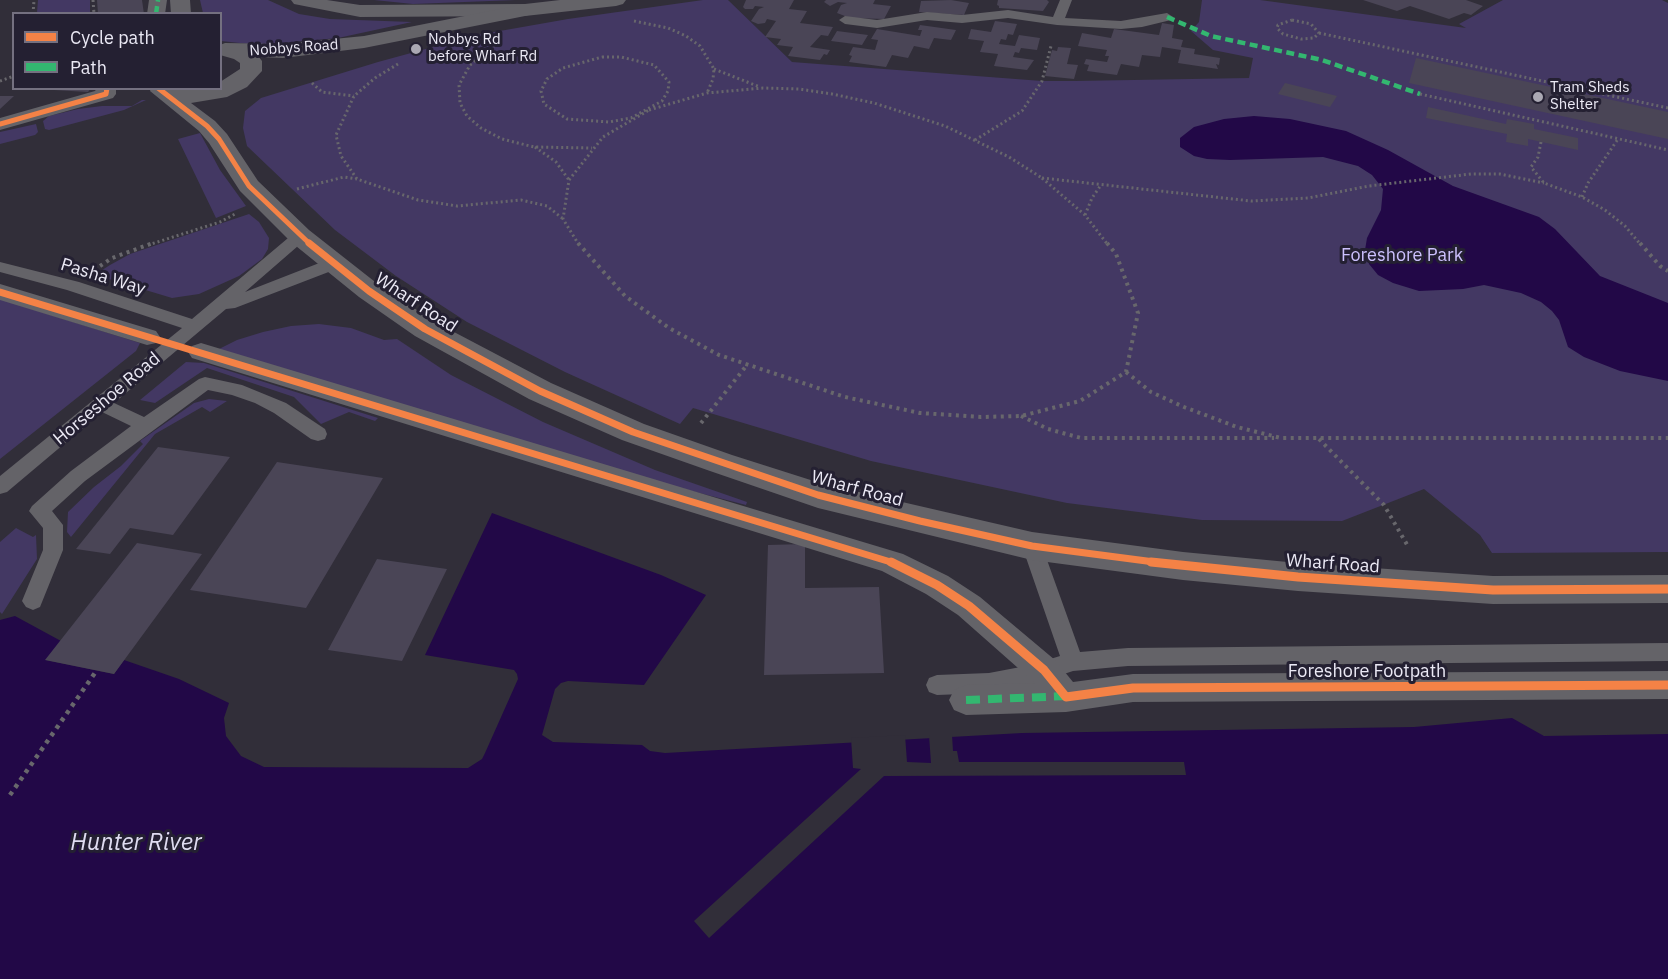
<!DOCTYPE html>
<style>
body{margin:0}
#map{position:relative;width:1668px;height:979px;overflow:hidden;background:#312e39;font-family:"IBM Plex Sans",sans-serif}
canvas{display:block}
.legend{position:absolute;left:12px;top:12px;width:210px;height:78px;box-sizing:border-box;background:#242032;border:2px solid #747080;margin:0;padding:8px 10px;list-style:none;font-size:18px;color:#ebe9f5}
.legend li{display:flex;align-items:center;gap:12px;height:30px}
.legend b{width:30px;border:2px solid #747080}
</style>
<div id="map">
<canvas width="1668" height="979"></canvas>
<ul class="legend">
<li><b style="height:8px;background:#f48246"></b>Cycle path</li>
<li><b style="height:8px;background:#33b770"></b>Path</li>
</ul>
</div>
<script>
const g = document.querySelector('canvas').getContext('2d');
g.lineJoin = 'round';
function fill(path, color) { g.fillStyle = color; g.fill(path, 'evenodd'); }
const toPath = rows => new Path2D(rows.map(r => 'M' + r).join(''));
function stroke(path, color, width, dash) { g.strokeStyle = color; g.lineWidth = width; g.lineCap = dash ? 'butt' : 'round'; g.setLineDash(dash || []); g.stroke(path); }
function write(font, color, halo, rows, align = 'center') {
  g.font = font + ' "IBM Plex Sans",sans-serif'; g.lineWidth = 6; g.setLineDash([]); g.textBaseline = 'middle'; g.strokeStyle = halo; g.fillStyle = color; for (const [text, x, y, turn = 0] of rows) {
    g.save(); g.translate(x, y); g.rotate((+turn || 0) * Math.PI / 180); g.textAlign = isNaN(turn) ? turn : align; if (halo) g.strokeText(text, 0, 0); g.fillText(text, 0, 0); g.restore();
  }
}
fill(toPath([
 [38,0,90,0,90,13,37,13],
 [200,0,268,0,299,14,330,19,412,22,338,38,259,45,221,41,220,14,203,13],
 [374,0,516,0,413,4],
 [703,0,728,0,792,62,1042,81,1075,81,1249,78,1253,58,1213,50,1191,31,1199,22,1202,0,1260,0,1466,28,1459,24,1503,0,1662,0,1668,3,1668,552,1492,553,1480,535,1424,489,1342,521,1202,520,1067,503,871,461,693,408,680,424,565,372,467,322,396,276,335,230,247,146,243,128,245,111,261,98,378,62,477,35,568,19],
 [142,100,146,100,124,110,49,130,45,129,43,121,49,116,78,109,102,106,132,106],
 [36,124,38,132,35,135,0,144,0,132],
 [200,133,220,170,246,206,216,218,178,139],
 [249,214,259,222,269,238,268,249,262,259,239,276,199,294,172,298,99,276,99,272,110,265,130,254],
 [0,299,140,343,136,351,0,459],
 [319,324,351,328,384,340,397,339,451,375,543,422,655,470,747,502,746,505,529,449,219,349,237,340,263,332,291,326],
 [186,362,204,363,378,418,375,421,349,412,321,424,294,397,207,368,155,403,140,400],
 [209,399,227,401,210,412,202,407,155,434,71,537,67,532,68,512,94,487,121,466,143,444,140,441,194,403],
 [16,528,33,537,36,535,37,559,2,614,0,612,0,542]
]), '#433863');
fill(toPath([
 [1254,116,1290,119,1346,131,1388,150,1453,186,1539,217,1555,229,1600,276,1668,303,1668,381,1620,371,1584,357,1568,347,1559,320,1552,311,1541,302,1521,293,1484,285,1463,289,1419,291,1393,283,1378,275,1369,264,1365,250,1367,238,1381,210,1383,189,1372,175,1358,166,1323,157,1230,160,1207,159,1194,156,1180,147,1180,138,1194,127,1224,119],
 [492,513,661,575,706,595,644,685,568,681,561,683,555,689,542,735,553,742,642,745,650,751,665,753,1022,733,1414,727,1512,718,1544,736,1668,734,1668,979,0,979,0,620,15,616,61,641,46,660,114,674,124,660,179,679,229,703,224,718,226,736,241,756,264,767,468,768,482,759,485,753,518,679,517,674,514,670,425,655]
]), '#220847');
fill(toPath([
 [905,735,907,762,931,763,929,735,952,735,953,751,957,751,959,762,1184,762,1186,775,884,776,709,938,694,921,861,769,853,768,851,738]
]), '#312e39');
fill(toPath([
 [97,0,142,0,144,14,98,14],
 [746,0,794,0,789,9,807,11,800,23,833,27,828,36,821,35,810,47,830,50,827,55,824,54,820,60,788,56,793,47,777,45,781,39,765,37,776,21,767,19,765,23,758,24,751,21,759,9,764,7,755,6,753,9,745,9,743,7],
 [826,0,875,0,873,4,891,6,884,19,850,18,837,13,841,5,847,3,838,2,830,6,824,2],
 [951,0,969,3,964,15,919,12,921,1],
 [998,0,1047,0,1049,2,1043,11,999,8,999,6,997,5],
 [1363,0,1466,0,1483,6,1471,15,1464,13,1449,19,1410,6,1397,11],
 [995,21,1017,24,1013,35,1008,34,1006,40,1001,39,999,44,1015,46,1019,35,1040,38,1037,50,1021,48,1019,53,1015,52,1013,57,1034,60,1027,70,994,66,998,54,980,52,984,41,968,39,971,29,991,32],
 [1162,23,1174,25,1172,38,1183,40,1181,47,1195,49,1194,54,1220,58,1219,65,1216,64,1218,69,1178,63,1181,50,1162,47,1160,57,1142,55,1139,67,1121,64,1117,75,1087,71,1089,65,1084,64,1086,59,1107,62,1109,56,1105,56,1107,50,1078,46,1082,33,1111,38,1114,29,1159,35],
 [920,25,956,30,951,40,934,38,929,49,914,46,908,58,892,55,886,67,849,62,852,56,849,55,853,47,875,50,878,40,871,39,877,29,920,36,922,30,918,30],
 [837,31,868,35,862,45,831,41],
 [1058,47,1071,48,1067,64,1078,65,1074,79,1045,76,1052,50,1057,51],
 [1416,58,1668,112,1668,139,1409,83],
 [1285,83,1337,96,1330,107,1278,94],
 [54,88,91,88,88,92,54,90],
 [0,96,14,96,0,109],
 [1428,107,1506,124,1507,119,1534,124,1534,129,1578,138,1578,150,1528,139,1528,146,1506,142,1507,134,1426,118],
 [158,447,230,457,173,535,130,528,110,554,76,549],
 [277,462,383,478,306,608,190,590],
 [137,543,202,554,114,674,45,660],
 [805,544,805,588,879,587,884,673,764,675,768,545],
 [377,559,447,569,402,661,328,650]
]), '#4a4556');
stroke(toPath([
 [93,0,94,14],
 [33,14,34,0],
 [1292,20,1311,24,1319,33,1314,38,1301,39,1283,34,1277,28,1278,25,1292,20],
 [634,21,668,28,686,36,700,46,714,69,713,79,707,93],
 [1319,33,1668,108],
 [495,45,470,65,459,85,460,103,467,116,481,128,502,139,534,147,592,148],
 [602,57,621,57,654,65,669,82,668,91,662,101,631,118,609,122,567,119,544,104,541,91,547,79,563,68,602,57],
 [398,64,375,78,354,96,336,135,341,156,357,179,418,200,457,206,521,200,547,206,562,218],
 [714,69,760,87],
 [0,81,14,76],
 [312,83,322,92,354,96],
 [1420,94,1668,150],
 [649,110,707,93,763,88,799,89,832,94,874,103,945,126,1009,157,1042,178],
 [975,140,1022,111,1042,81,1051,46],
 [1541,142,1538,157,1531,167,1544,183,1582,197,1605,210,1625,226,1641,245],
 [535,147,556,162,569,180],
 [1042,178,1251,201,1308,198,1369,186,1471,174,1500,174,1544,183],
 [1042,178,1085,215,1108,245],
 [297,189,344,177,357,179],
 [1582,197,1588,183,1618,139],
 [1085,215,1092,198,1101,185],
 [148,245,220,222,235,214],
 [579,245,563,219,569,180,603,137,649,110]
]), '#68676c', 3, [2, 3]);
stroke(toPath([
 [578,243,625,296,669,328,719,355,845,397,920,413,981,417,1021,416,1080,401,1126,372,1138,313,1116,254,1107,243],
 [1640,243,1660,266,1668,271],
 [100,266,112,258,153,243],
 [1126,372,1151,392,1184,407,1237,427,1281,438,1668,438],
 [1021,416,1048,429,1081,438,1274,438],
 [701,423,747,365],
 [1319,439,1384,505,1409,548]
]), '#68676c', 4, [3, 4.5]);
stroke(toPath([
 [10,795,97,670]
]), '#68676c', 4.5, [4, 5]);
fill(toPath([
 [1060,0,1072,0,1065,18,1121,21,1167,13,1173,17,1171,20,1142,27,1121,29,1057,25,1008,18,962,23,927,20,877,28,845,24,839,20,845,16,877,20,927,12,962,15,1008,10,1053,17,1060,0],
 [300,231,306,233,308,236,306,239,245,292,327,260,339,260,341,264,339,268,235,308,226,309,114,403,144,417,199,379,205,377,242,385,286,403,325,429,327,434,325,439,318,441,311,439,274,413,255,403,232,395,208,390,85,481,52,511,63,525,63,550,40,607,33,610,26,607,22,601,43,550,43,528,29,511,32,506,71,471,131,426,102,412,7,492,0,494,0,476,182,328,67,290,0,272,0,262,79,282,192,319,294,233,300,231],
 [1032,538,1039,540,1042,546,1080,652,1128,648,1668,643,1668,661,1128,666,1073,671,1031,685,989,693,937,695,929,692,926,685,929,678,937,675,989,673,1031,665,1060,656,1022,546,1025,540,1032,538]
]), '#646368');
fill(toPath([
 [149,0,167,0,165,14,147,14,149,0],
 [97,88,116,88,116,94,113,98,0,130,0,118,95,91,97,88],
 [0,284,156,331,160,337,156,343,147,345,0,300,0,284],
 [201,343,903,554,948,576,980,597,1055,660,1073,682,1133,674,1668,671,1668,699,1133,702,1066,712,966,715,954,710,949,700,954,690,966,685,1035,683,958,615,926,594,882,571,192,358,188,352,192,346,201,343]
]), '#646368');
fill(toPath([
 [170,0,190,0,191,14,171,14,170,0],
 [291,0,327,0,360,5,525,4,532,6,535,10,532,14,525,16,360,17,294,4,291,0]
]), '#646368');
fill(toPath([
 [560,0,626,0,623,4,616,6,525,16,364,48,283,58,259,57,262,61,262,71,247,87,227,97,191,103,215,121,227,134,258,181,309,230,379,285,435,322,551,383,644,424,732,455,820,483,1032,532,1183,552,1298,563,1493,576,1668,575,1668,603,1493,604,1298,591,1183,580,1032,560,818,508,710,471,622,440,529,399,415,336,359,297,291,242,240,191,209,143,199,131,150,91,151,88,220,88,220,82,240,69,240,63,234,59,220,55,220,45,225,43,283,44,364,36,525,4,560,0]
]), '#646368');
stroke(toPath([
 [156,14,158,0],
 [1167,17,1211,36,1322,60,1420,94]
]), '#33b770', 4.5, [8, 4.5]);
stroke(toPath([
 [966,700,1069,696]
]), '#33b770', 8, [14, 8]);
stroke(toPath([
 [158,88,207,126,219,139,249,186,311,245],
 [0,124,106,94,107,88]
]), '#f48246', 5);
stroke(toPath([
 [309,243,369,291,425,329,540,391,633,432,818,495,920,521,1032,546,1162,563],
 [0,292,894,563]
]), '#f48246', 7);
stroke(toPath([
 [891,562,937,585,969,606,1044,670,1066,697,1133,688,1668,685],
 [1151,562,1298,577,1493,590,1668,589]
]), '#f48246', 9);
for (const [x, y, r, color] of [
 [416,49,6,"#aaa8b3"],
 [1538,97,6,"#aaa8b3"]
]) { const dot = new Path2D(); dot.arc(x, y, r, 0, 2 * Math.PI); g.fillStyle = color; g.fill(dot); stroke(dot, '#242032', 2); }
write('15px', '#ebe9f5', '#242032', [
 ["Nobbys Rd",428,40],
 ["before Wharf Rd",428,57],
 ["Tram Sheds",1550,88],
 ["Shelter",1550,105]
], 'left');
write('15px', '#ebe9f5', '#242032', [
 ["Nobbys Road",294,48,-4]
]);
write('18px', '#ccc0fd', '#242032', [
 ["Foreshore Park",1402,256]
]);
write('18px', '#ebe9f5', '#242032', [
 ["Pasha Way",103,277,17],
 ["Wharf Road",416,303,33],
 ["Horseshoe Road",107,399,-40],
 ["Wharf Road",857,489,15],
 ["Wharf Road",1333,564,4],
 ["Foreshore Footpath",1367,672]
]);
write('italic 24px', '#dfdcf1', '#242032', [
 ["Hunter River",136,843]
]);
</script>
